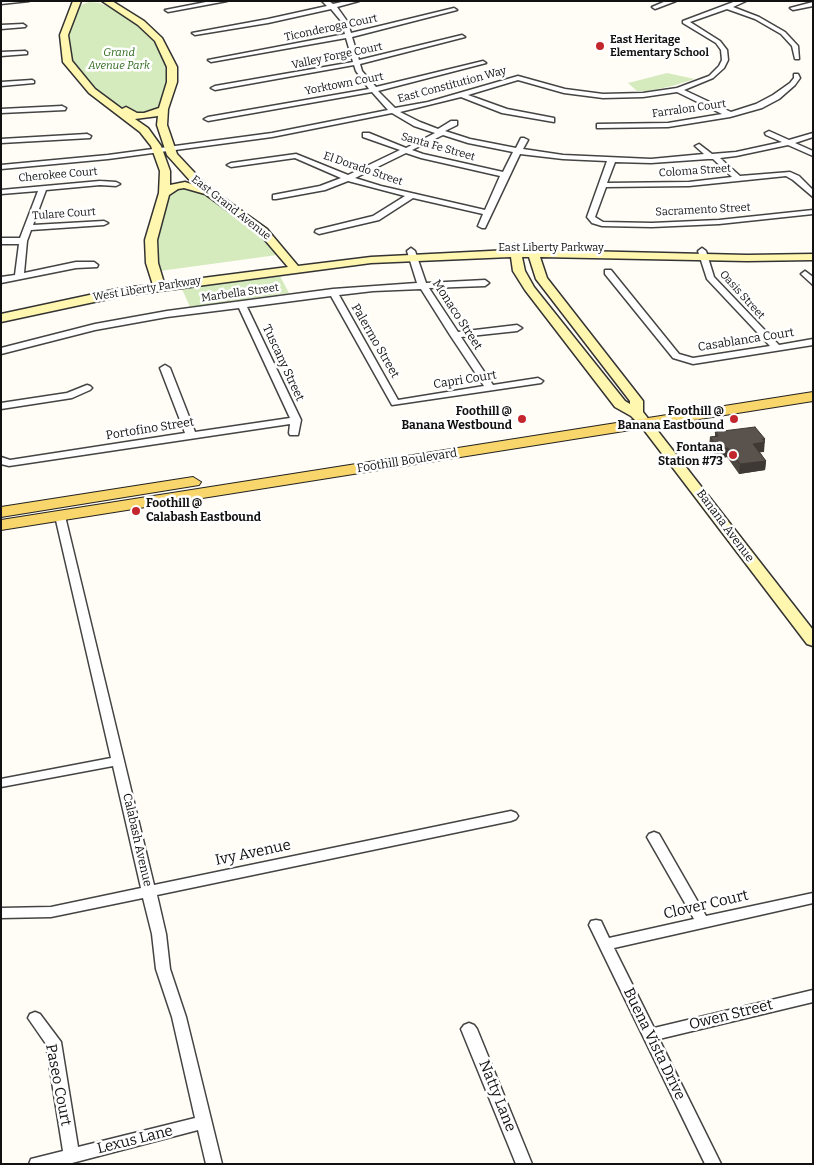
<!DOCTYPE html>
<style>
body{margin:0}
#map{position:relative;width:814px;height:1165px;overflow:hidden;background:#fffdf5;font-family:Bitter,serif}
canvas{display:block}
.frame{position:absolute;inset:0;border:2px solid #111;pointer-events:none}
</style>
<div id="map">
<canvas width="814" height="1165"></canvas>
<div class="frame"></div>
</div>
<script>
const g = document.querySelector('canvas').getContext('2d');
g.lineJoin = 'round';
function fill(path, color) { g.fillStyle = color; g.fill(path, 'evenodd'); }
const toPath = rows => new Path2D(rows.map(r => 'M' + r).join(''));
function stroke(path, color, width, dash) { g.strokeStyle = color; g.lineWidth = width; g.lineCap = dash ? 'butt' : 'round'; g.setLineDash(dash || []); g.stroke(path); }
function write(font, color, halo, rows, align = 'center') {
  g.font = font + ' Bitter,serif'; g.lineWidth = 5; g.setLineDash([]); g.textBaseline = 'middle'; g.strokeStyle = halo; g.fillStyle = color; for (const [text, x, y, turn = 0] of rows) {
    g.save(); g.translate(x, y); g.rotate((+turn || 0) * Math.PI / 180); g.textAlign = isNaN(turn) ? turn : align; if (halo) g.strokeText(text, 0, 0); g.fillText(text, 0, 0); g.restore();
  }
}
fill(toPath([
 [89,2,100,3,124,14,148,35,159,48,165,59,167,82,158,109,151,114,134,113,105,98,91,86,73,60,69,50,69,32,81,5],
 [667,73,695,79,672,86,648,91,637,91,628,83],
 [180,187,193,189,223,205,255,230,277,255,160,271,158,261,158,231,170,191],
 [280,276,289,293,190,307,182,289]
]), '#d5ebbd');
const street = toPath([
 [1,1,29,1,1,4,1,1],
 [211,1,227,1,168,12,165,10,211,1],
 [322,1,329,1,333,4,346,1,359,1,337,7,347,21,351,33,454,8,457,10,352,37,359,60,462,35,465,37,360,64,362,71,376,87,483,61,486,63,378,91,395,108,428,102,518,76,565,89,603,94,643,93,677,88,709,76,719,66,722,60,721,50,716,43,683,23,683,21,736,1,746,1,733,7,759,17,785,32,798,46,799,59,795,59,792,46,781,34,755,19,727,9,690,22,720,41,727,50,728,60,724,68,713,78,684,90,731,112,756,104,773,95,790,83,794,78,794,74,798,74,800,78,795,85,779,99,762,108,730,117,668,127,600,128,597,128,597,124,668,123,722,114,677,92,643,97,603,98,564,93,518,80,468,95,507,109,554,118,554,122,502,113,461,97,400,112,420,122,438,129,451,121,457,121,457,125,445,131,470,139,516,148,521,138,524,138,528,140,523,149,563,155,651,159,704,154,695,146,699,144,712,154,736,152,782,142,766,135,765,133,769,131,789,140,813,133,813,137,795,143,813,151,813,156,788,145,736,156,720,158,740,176,790,172,799,176,813,190,813,197,793,180,786,176,689,186,606,187,595,217,603,222,652,223,719,220,813,210,813,214,719,224,652,227,602,226,592,223,587,217,607,161,563,159,520,154,485,228,482,228,478,226,483,214,413,198,379,220,319,234,315,232,316,230,373,216,405,196,348,181,325,190,276,199,273,199,273,195,320,186,341,178,295,158,231,167,227,165,231,163,296,154,348,175,400,150,363,137,363,133,369,133,406,148,435,133,414,126,392,113,272,137,108,159,1,169,1,165,108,155,272,133,388,110,372,92,208,121,204,119,208,117,369,89,356,71,354,65,215,90,211,88,215,86,353,62,346,38,211,62,208,60,345,34,341,21,331,9,268,23,195,35,192,33,268,19,327,6,322,1],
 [443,135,468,143,513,152,503,172,423,154,412,150,443,135],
 [406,153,421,158,500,176,485,210,381,186,355,178,406,153],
 [708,159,713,159,732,177,689,182,607,183,615,162,651,163,708,159],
 [666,1,676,1,655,9,652,7,666,1],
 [813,2,813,6,793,10,790,8,813,2],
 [23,24,26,26,25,27,1,29,1,25,23,24],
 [25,51,27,52,27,54,1,56,1,52,25,51],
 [32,80,34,81,34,83,1,86,1,82,32,80],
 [62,106,66,108,65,110,1,113,1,109,62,106],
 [87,134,91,136,90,138,1,143,1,139,87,134],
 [100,181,116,182,120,184,116,186,100,185,46,190,33,225,104,221,108,223,104,225,31,230,27,241,24,273,76,262,94,262,98,265,97,267,76,268,1,283,1,277,15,275,19,244,1,244,1,238,20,238,38,191,1,194,1,190,100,181],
 [411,248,415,251,426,283,485,280,489,283,485,286,429,288,458,332,517,325,522,328,517,331,461,337,493,385,538,378,543,381,541,383,392,405,331,296,247,307,301,420,298,435,290,435,289,433,290,424,9,466,1,464,1,457,10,460,185,433,160,368,165,365,170,368,195,432,290,418,239,308,167,317,95,330,1,354,1,348,95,324,167,311,333,289,417,283,407,251,411,248],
 [421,289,450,335,484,386,398,400,339,295,373,291,421,289],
 [702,248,706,251,714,277,779,345,813,339,813,345,693,364,673,358,605,274,605,270,611,270,679,354,693,358,770,346,707,279,698,251,702,248],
 [805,271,813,277,813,285,801,274,805,271],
 [87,385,90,386,92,388,90,390,72,398,1,409,1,403,67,393,87,385],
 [60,513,65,516,154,885,511,811,516,813,518,816,516,819,511,821,157,895,166,934,170,969,186,1017,222,1164,206,1164,198,1130,72,1163,29,1164,31,1159,63,1151,46,1044,28,1018,30,1014,35,1012,40,1014,61,1042,78,1147,195,1118,172,1017,156,969,152,934,143,898,51,917,1,918,1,908,51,907,141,888,113,766,1,787,1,779,111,758,55,516,60,513],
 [654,832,659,834,706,916,813,893,813,903,614,948,654,1028,813,990,813,1002,659,1039,721,1164,705,1164,589,925,591,921,596,920,601,921,609,938,694,919,647,837,649,834,654,832],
 [469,1023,474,1025,477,1029,532,1164,516,1164,461,1029,464,1025,469,1023]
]);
const secondary = toPath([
 [73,1,81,1,68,35,72,61,95,89,122,109,126,107,137,113,144,113,159,108,167,82,167,67,155,41,138,25,102,1,112,1,144,21,162,38,177,67,177,82,168,109,167,125,177,154,207,186,267,229,298,266,371,257,510,250,511,245,515,244,519,245,521,250,528,250,529,245,533,244,537,245,539,250,747,255,813,254,813,260,747,261,540,257,547,278,643,401,643,412,813,630,813,646,807,644,641,426,631,416,615,407,525,290,513,271,511,257,371,263,122,296,1,322,1,314,122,288,153,285,146,263,145,240,159,193,160,171,151,146,140,132,89,93,63,62,60,35,73,1],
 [158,116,157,125,167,155,194,185,185,182,170,185,170,171,161,146,148,128,135,119,158,116],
 [184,188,205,194,259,233,288,267,164,283,158,263,157,240,169,195,178,189,184,188],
 [522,257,529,257,536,279,630,401,630,404,625,401,534,287,525,271,522,257]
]);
const primary = toPath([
 [813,392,813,401,1,530,1,520,813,392],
 [193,477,201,482,199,485,1,517,1,507,193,477]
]);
stroke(street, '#444', 3);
stroke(secondary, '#333', 3);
stroke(primary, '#222', 2);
fill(street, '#fff');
fill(secondary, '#fff6b0');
fill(primary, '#f9d66b');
fill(toPath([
 [715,432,764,442,764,452,760,452,766,461,765,470,739,474,727,457,718,459,709,446,710,437,715,436]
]), '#4d4742');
fill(toPath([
 [762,439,765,439,764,452,752,453,753,444],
 [728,448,727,457,718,459,719,449],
 [766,461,765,470,739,474,740,464]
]), '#3f3936');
const building = toPath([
 [755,427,765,439,762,439,765,442,753,444,766,461,740,464,728,448,719,449,710,437,718,436,715,432,755,427]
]);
fill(building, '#5a524d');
stroke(building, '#3f3936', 1);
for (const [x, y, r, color] of [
 [600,46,5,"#c4262e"],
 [522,419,5,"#c4262e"],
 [734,419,5,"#c4262e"],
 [733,455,5,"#c4262e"],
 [136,511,5,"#c4262e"]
]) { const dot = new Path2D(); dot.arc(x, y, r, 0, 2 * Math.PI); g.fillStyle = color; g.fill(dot); stroke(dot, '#fff', 2); }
write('11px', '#111', '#fff', [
 ["Ticonderoga Court",331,28,-12],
 ["Valley Forge Court",337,56,-12],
 ["Yorktown Court",344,84,-11],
 ["East Constitution Way",452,85,-15],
 ["Farralon Court",689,109,-8],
 ["Santa Fe Street",438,147,16],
 ["El Dorado Street",363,169,19],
 ["Coloma Street",695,171,-4],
 ["Cherokee Court",58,175,-5],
 ["East Grand Avenue",231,208,38],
 ["Sacramento Street",703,210,-3],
 ["Tulare Court",64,214,-4],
 ["East Liberty Parkway",551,248],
 ["West Liberty Parkway",147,289,-9],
 ["Marbella Street",240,293,-8],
 ["Oasis Street",742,295,48]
]);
write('bold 11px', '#111', '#fff', [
 ["East Heritage",610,40],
 ["Elementary School",610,53]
], 'left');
write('italic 11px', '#2f6b1f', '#fff', [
 ["Grand",119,53],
 ["Avenue Park",119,66]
]);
write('12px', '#111', '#fff', [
 ["Monaco Street",457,315,57],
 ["Casablanca Court",746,340,-9],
 ["Palermo Street",375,341,60],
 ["Tuscany Street",283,363,65],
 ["Capri Court",465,380,-9],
 ["Portofino Street",150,429,-9],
 ["Foothill Boulevard",407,461,-9],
 ["Banana Avenue",725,526,53],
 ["Calabash Avenue",137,840,77]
]);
write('bold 12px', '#111', '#fff', [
 ["Foothill @",512,412],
 ["Banana Westbound",512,426],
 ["Foothill @",724,412],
 ["Banana Eastbound",724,426],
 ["Fontana",723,448],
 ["Station #73",723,462],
 ["Foothill @",146,504,"left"],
 ["Calabash Eastbound",146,518,"left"]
], 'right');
write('15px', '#111', '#fff', [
 ["Ivy Avenue",253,853,-12],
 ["Clover Court",706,905,-13],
 ["Owen Street",731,1015,-14],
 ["Buena Vista Drive",654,1044,64],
 ["Paseo Court",58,1085,79],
 ["Natty Lane",497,1096,68],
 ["Lexus Lane",135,1140,-14]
]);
</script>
